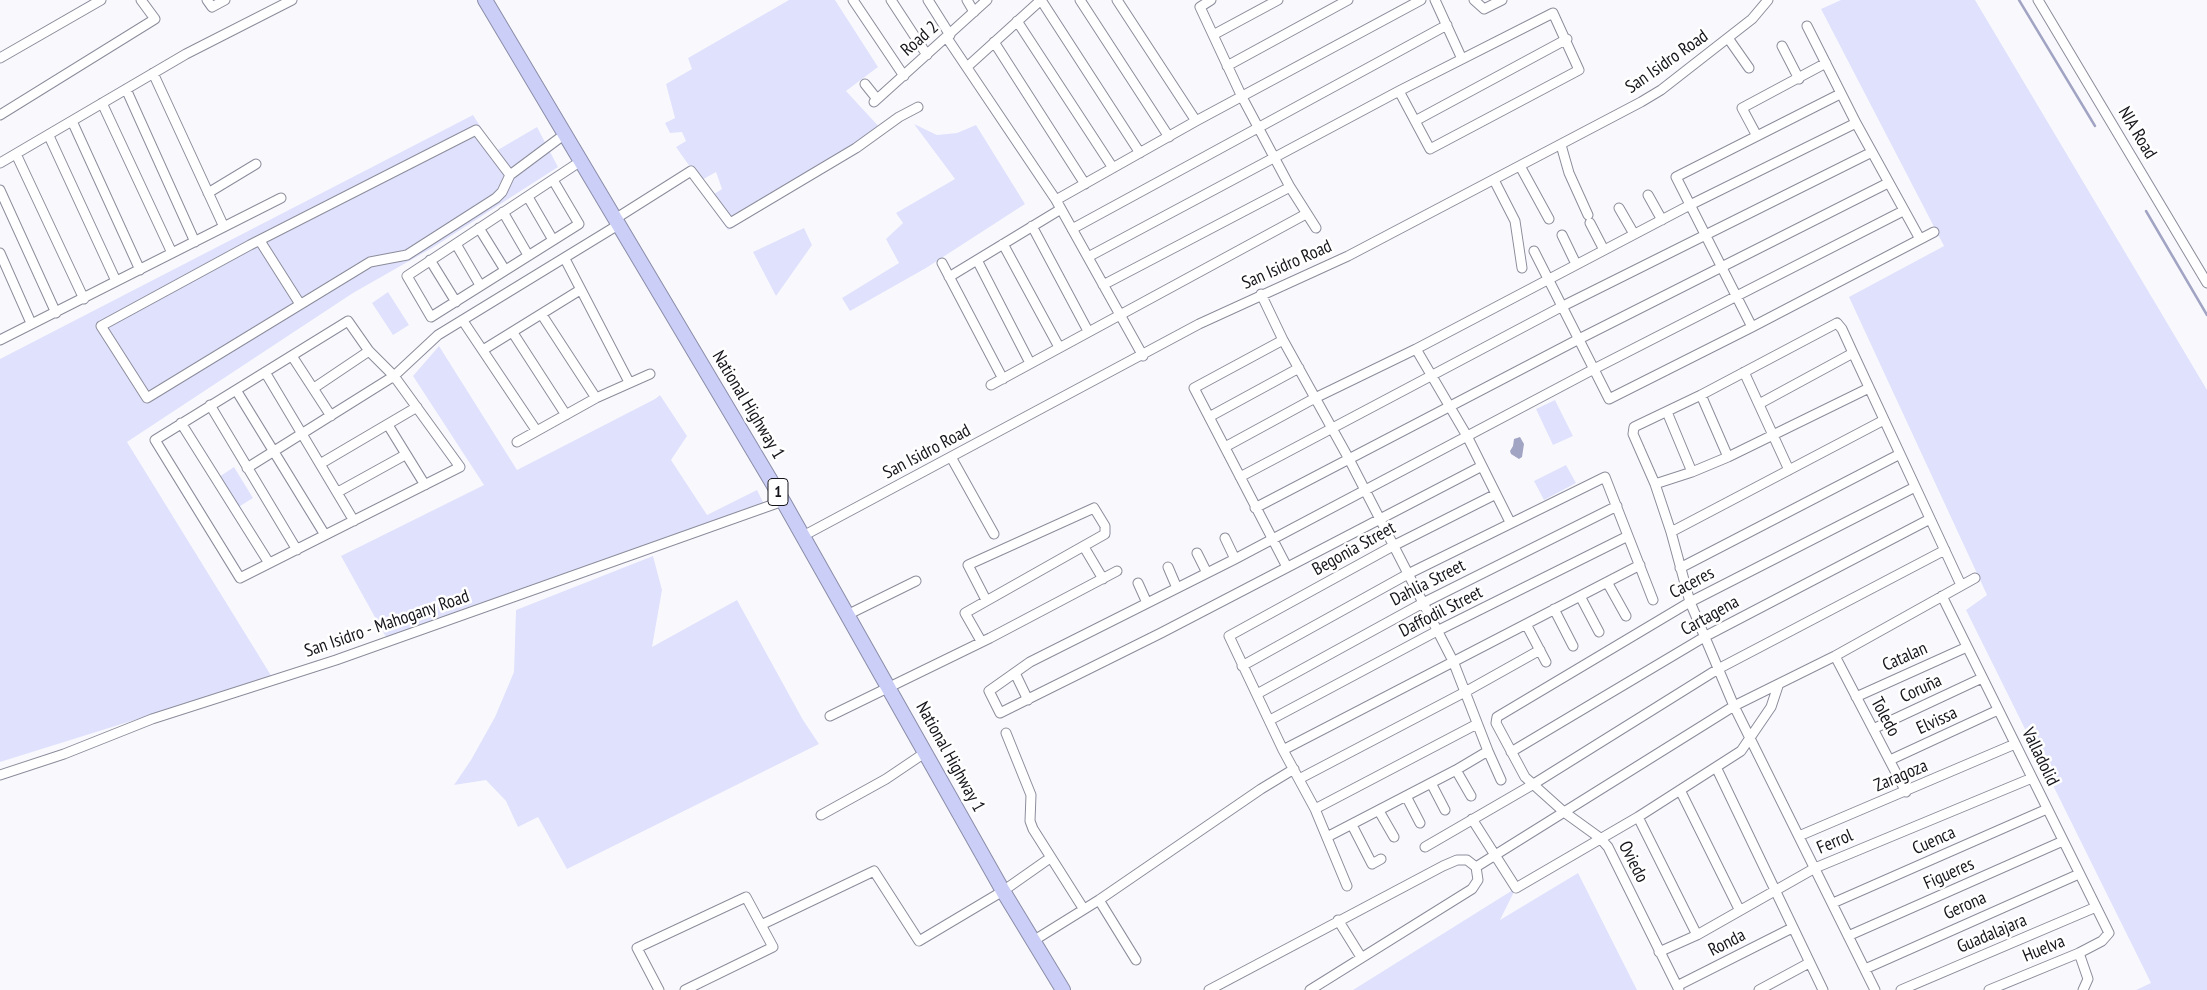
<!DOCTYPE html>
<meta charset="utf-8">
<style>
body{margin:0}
canvas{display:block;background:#f9f9fd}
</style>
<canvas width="2207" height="990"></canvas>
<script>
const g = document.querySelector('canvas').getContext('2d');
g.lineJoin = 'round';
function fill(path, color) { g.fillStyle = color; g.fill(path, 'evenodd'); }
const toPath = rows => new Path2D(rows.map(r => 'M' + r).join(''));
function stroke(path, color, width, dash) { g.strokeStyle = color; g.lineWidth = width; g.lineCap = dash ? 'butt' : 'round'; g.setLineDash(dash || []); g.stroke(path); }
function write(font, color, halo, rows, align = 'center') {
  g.font = font + ' "PT Sans Narrow",sans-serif'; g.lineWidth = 5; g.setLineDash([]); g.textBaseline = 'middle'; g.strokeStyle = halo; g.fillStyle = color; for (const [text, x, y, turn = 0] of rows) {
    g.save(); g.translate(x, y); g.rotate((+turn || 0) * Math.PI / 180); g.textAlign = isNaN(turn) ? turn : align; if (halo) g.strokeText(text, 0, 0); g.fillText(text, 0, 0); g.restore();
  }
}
fill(toPath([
 [789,0,835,0,878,67,846,91,882,130,728,230,706,199,722,189,716,172,700,181,676,147,686,141,682,132,670,133,665,123,675,118,666,84,692,69,688,58],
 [1841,0,1975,0,2207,390,2207,990,2136,990,2151,983,1966,610,1987,595,1849,297,1944,246,1821,9],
 [473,115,496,151,537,127,558,167,432,248,353,293,127,442,272,677,0,762,0,359],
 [914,124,937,135,957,133,976,125,1025,204,926,268,850,311,842,298,899,263,886,239,903,223,896,213,955,179],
 [804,228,812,245,776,296,753,252],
 [388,292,409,325,393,335,372,303],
 [439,346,517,470,655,399,660,395,687,436,671,460,707,515,757,490,764,504,386,637,341,556,484,485,413,376],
 [1555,400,1573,436,1553,445,1536,409],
 [1566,465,1576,483,1544,500,1534,481],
 [234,467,253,498,232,511,213,481],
 [653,556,662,590,652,647,737,600,803,720,819,744,567,869,538,817,518,827,506,801,486,780,454,785,471,760,495,717,514,672,516,610],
 [1578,873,1637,990,1353,990,1516,888,1500,920]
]), '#e0e2fd');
fill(toPath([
 [1520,437,1524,444,1522,457,1519,459,1511,454,1510,451,1513,446,1514,439]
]), '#a2a4c4');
stroke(toPath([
 [2019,0,2095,126],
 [2146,211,2207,315]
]), '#a2a4c4', 2.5);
const minor = toPath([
 [207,0,212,7,225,0],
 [853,0,904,76],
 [891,0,927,55],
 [928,0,950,35],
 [967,0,974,12],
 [1041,0,1140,153],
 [1080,0,1169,137],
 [1117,0,1196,121],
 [1211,0,1200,7,1242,97,1290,187,1316,228],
 [1435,0,1462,59],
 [1474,0,1484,9,1502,0],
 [2038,0,2207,283],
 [1017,21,1113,168],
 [1807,26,1856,123,1920,239],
 [1213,35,1278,0],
 [947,38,1056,200,1143,356],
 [1728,38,1749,68],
 [994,42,1085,184],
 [1782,46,1799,79],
 [0,58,101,0],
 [1227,66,1348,0],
 [967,67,1041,0],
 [153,73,224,227],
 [865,84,877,99],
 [126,89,195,242],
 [874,102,987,0],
 [102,103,172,253],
 [0,115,155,19,141,0],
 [72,121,140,270],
 [1415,121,1567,39],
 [476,130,510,175,502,192,496,198,407,255,370,262,147,398,101,326,250,245,476,130],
 [49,136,116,281],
 [1757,136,1742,108,1826,63],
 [1561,145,1569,173,1588,215],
 [16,154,84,299],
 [0,163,186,54,292,0],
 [1520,166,1549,219],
 [510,175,565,134],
 [553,180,579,224,431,317,407,276,581,161],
 [1494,180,1515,221,1522,268],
 [0,190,56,313],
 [208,193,256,164],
 [1648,195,1662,220],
 [528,197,553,240],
 [1056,200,1196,121,1421,0],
 [1619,208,1634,234],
 [503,212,528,255],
 [615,219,691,171,730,223,856,148,899,117,918,107],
 [1590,223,1604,250],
 [1032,226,1088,331],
 [479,228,505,270],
 [1072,229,1447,25],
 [1562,235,1576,264],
 [260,241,300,304],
 [456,244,480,285],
 [1003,244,1059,347],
 [1534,251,1609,399,1752,327,1934,232],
 [0,253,31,323],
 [1088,257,1399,91,1553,13,1579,70,1430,149,1399,91],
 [565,259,629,382],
 [430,260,456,302],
 [977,260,1030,363],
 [942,263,1003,379],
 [949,277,1061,209],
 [1103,285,1290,187],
 [1261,294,1283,340,1349,459,1453,661,1488,751,1501,780],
 [542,315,596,398],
 [348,321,369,351,394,376,460,467,240,578,155,440,348,321],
 [463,321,536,430],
 [1752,327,1676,177,1840,94],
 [513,333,566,415],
 [0,340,281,198],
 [1283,340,1194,388,1287,567],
 [1416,349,1467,436,1510,522],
 [483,350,580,290],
 [292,356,331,416],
 [265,372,354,521],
 [1744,372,1789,470],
 [991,385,1306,214],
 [314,388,369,351],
 [236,390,325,535],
 [1701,395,1728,457],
 [1759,404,1853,353],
 [210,405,297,550],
 [1667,412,1692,472],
 [1209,417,1299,368],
 [181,423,269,563],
 [388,425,425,485],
 [517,442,596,398,650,374],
 [1225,447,1315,398,1416,349,1690,205,1856,123],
 [951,457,994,534],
 [320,464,417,407],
 [1482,466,1161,633,1000,713,989,691,1030,662,1235,559,1594,369,1903,211],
 [247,468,394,376,438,335,618,225],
 [1240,477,1561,307,1872,152],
 [1655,484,1692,472,1728,457,1869,388],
 [338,492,405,455],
 [1255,508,1579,339,1888,183],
 [1671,532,1884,420],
 [803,536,1199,324,1348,256,1641,102,1661,90,1752,19,1768,0],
 [1225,538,1235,559],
 [1084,547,1103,579],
 [1197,553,1207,573],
 [1168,567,1177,588],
 [1680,568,1900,454],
 [1607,582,1626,616],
 [1138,583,1147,603],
 [1580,596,1599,632],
 [1942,596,2109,933,2102,941,2079,953,1989,990],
 [1554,609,1573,646],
 [847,615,916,581],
 [1526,624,1546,662],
 [981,641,965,613,1105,534,1105,526,1094,508,968,565,986,600],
 [1835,656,1906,792],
 [1242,666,1408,574,1605,477,1653,600],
 [1015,673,1028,700],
 [1257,694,1423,603,1617,506],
 [1856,697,1967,647],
 [830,716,990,638,1117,571],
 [1270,720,1437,631,1628,536],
 [1873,729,1982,678],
 [1006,733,1031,795,1030,821,1033,829,1083,908],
 [1283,750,1640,565],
 [1511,752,1706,636,1930,519],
 [1890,760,1998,710],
 [1716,767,1823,990],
 [1456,770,1471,796],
 [0,775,64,754,152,719,336,660,783,501],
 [1299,779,1465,692,1540,650],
 [1431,783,1445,810],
 [1680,790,1739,909],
 [1406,796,1420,823],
 [1315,809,1477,724],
 [1379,811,1394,837],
 [821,815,886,779,926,752],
 [1638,817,1697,935],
 [1472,819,1516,888,1638,817,1741,751,1771,707,1778,686],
 [1352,825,1372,864,1381,859],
 [1799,836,2015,744],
 [1327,837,1456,770,1488,751],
 [1425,847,1532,785,1718,669,1945,550],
 [1476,867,1734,706,1835,656,1975,578],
 [1347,886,1315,809,1283,750,1229,636,1393,546,1496,494],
 [1099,900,1136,960],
 [1833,903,2047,809],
 [1338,920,1361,957],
 [761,925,874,871,919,941,1003,891,1050,858],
 [1848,936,2063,841],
 [1033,941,1099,900,1261,789,1294,769],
 [1659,952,1697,935,1815,868,2032,778],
 [2079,953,2088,979,2083,990],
 [1865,969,2079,874],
 [1677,986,1792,928],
 [659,990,637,948,746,897,773,947,685,990],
 [1209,990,1443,866,1457,860,1467,860,1476,867,1478,880,1472,889,1310,990],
 [1679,990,1608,847,1600,838,1564,812,1525,777,1496,723,1497,717,1690,602,1915,487],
 [1759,990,1809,963],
 [1875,990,1734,706,1690,602,1671,532,1655,484,1633,434,1634,427,1701,395,1837,323,1842,329,1853,353,1961,585],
 [1901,990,2096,907]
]);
const highway = toPath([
 [485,0,783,501,1003,891,1063,990]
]);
stroke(minor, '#8c8d9c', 11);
stroke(highway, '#8b8da9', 16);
stroke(minor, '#fff', 9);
stroke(highway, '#cbcef6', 14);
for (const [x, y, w] of [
 [778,492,20]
]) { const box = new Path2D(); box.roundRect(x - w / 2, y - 13.5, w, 27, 4); g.fillStyle = '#fff'; g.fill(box); stroke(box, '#15151b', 1); }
write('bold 16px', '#15151b', null, [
 ["1",778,492]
]);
write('18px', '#15151b', '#fff', [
 ["Road 2",920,39,-41],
 ["San Isidro Road",1667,62,-35],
 ["NIA Road",2137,133,59],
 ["San Isidro Road",1287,265,-24],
 ["National Highway 1",748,405,59],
 ["San Isidro Road",927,452,-28],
 ["Begonia Street",1354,549,-29],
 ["Dahlia Street",1428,583,-27],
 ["Caceres",1692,583,-28],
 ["Daffodil Street",1441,612,-27],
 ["Cartagena",1710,616,-29],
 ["San Isidro - Mahogany Road",387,624,-19],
 ["Catalan",1905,657,-24],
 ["Coruña",1921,689,-25],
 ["Toledo",1885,717,62],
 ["Elvissa",1937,721,-25],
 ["National Highway 1",950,757,61],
 ["Valladolid",2040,757,64],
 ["Zaragoza",1901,776,-23],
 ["Cuenca",1934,841,-24],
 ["Ferrol",1835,842,-23],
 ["Oviedo",1633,862,63],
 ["Figueres",1949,874,-24],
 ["Gerona",1965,906,-24],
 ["Guadalajara",1992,934,-23],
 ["Ronda",1727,943,-27],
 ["Huelva",2044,949,-22]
]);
</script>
